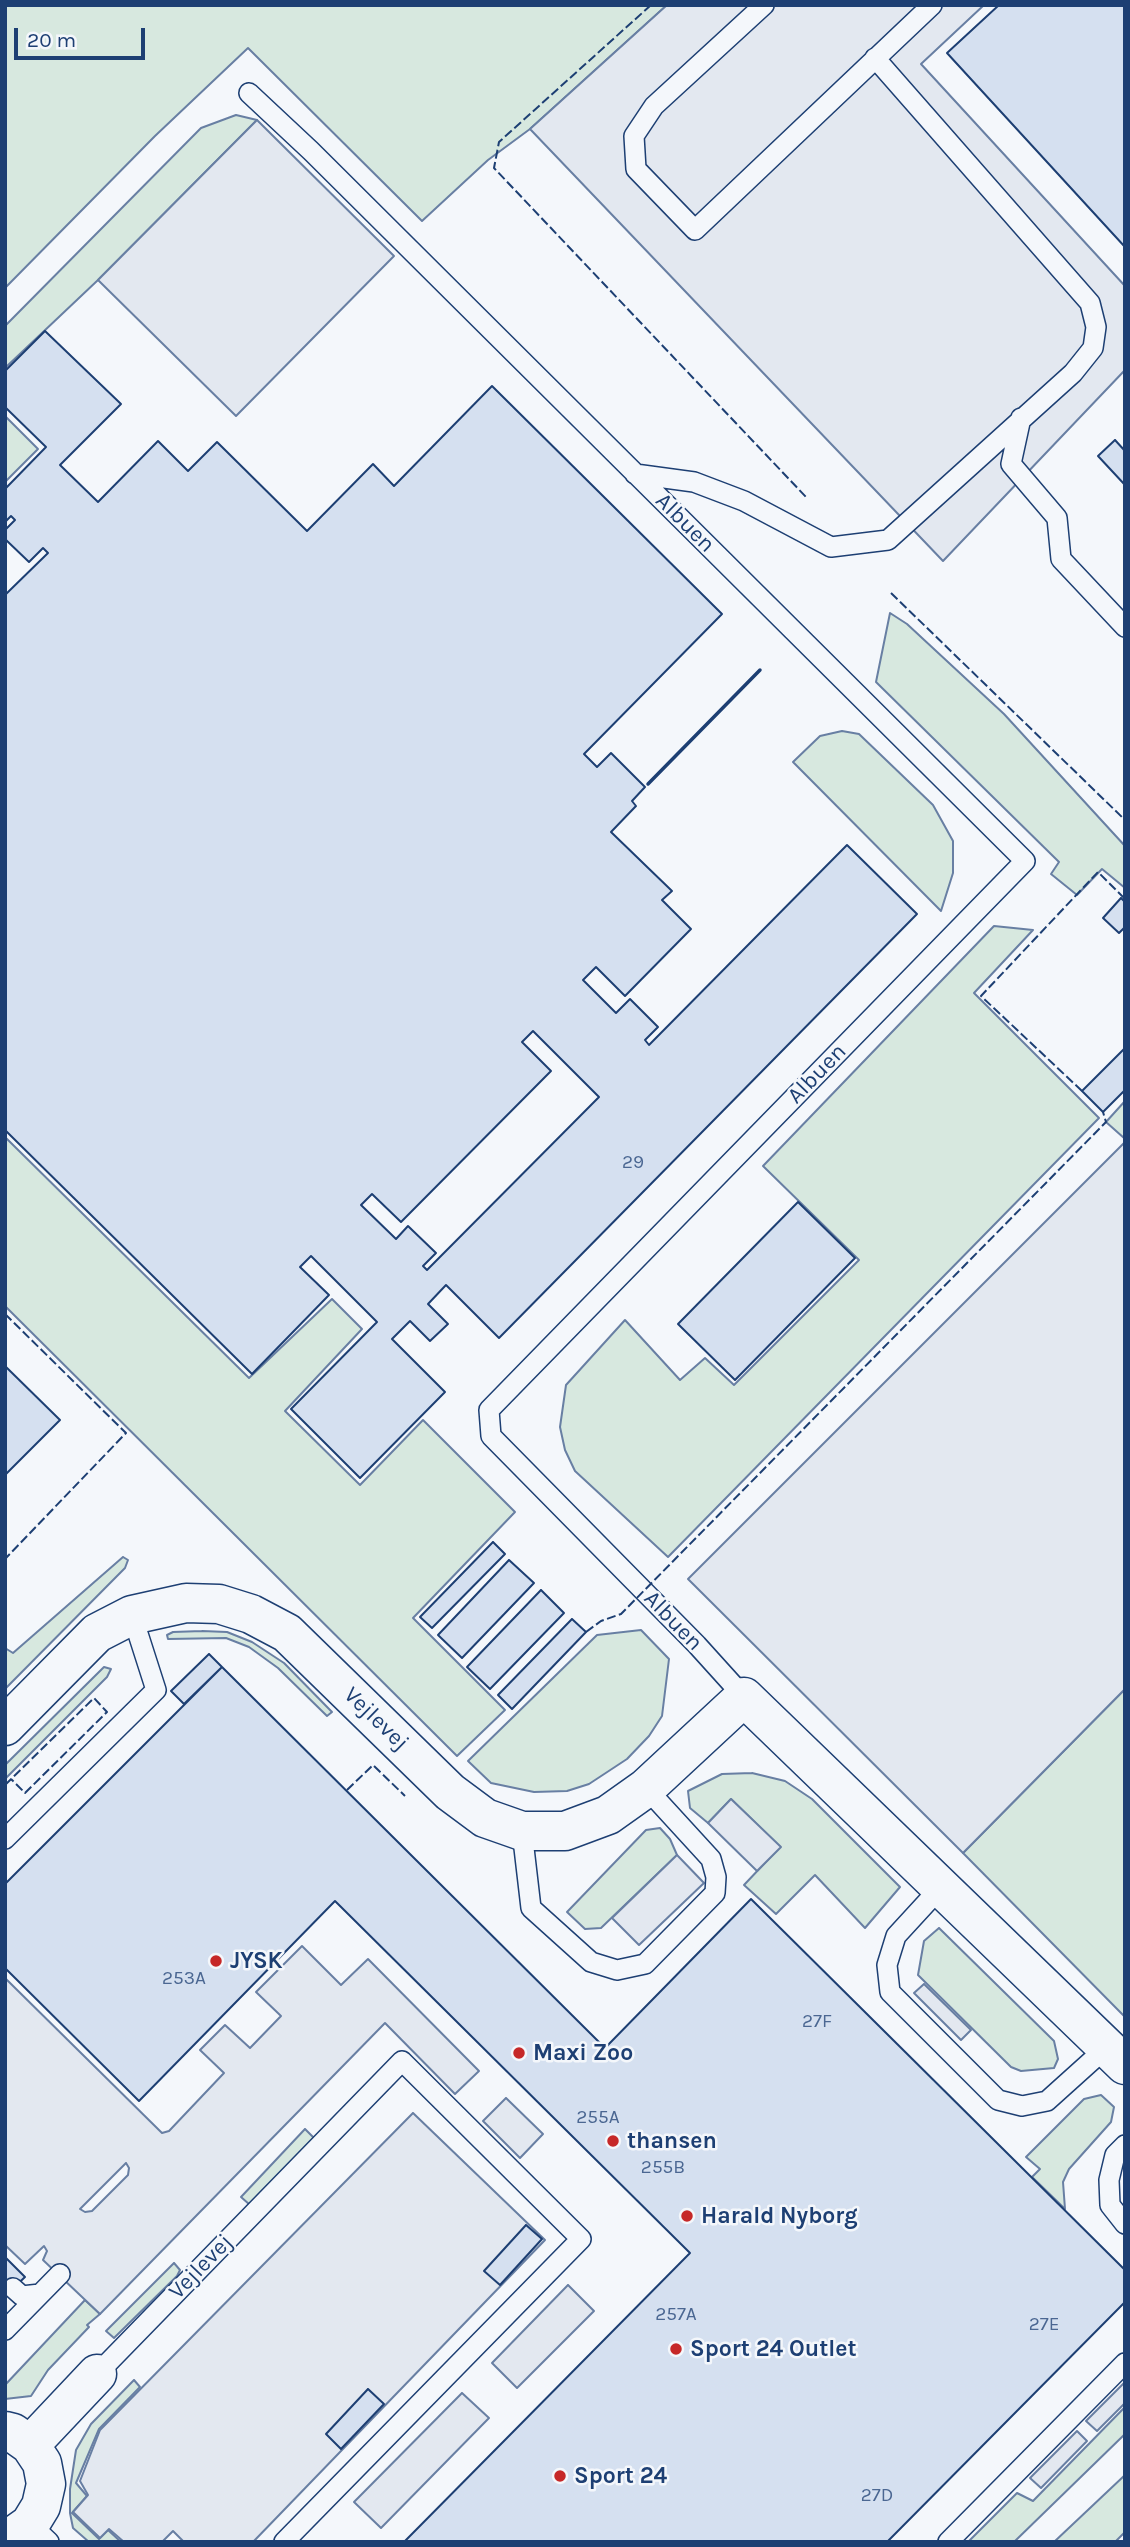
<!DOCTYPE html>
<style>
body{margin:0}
#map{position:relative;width:1130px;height:2547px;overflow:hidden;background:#f4f7fb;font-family:Karla,sans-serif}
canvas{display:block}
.frame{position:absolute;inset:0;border:7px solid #1d3f73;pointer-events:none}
.scale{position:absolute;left:14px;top:28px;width:131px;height:32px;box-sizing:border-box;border:4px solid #1d3f73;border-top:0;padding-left:9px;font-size:21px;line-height:24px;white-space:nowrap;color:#1d3f73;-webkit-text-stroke:5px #f4f7fb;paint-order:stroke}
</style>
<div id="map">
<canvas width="1130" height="2547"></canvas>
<div class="frame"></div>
<div class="scale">20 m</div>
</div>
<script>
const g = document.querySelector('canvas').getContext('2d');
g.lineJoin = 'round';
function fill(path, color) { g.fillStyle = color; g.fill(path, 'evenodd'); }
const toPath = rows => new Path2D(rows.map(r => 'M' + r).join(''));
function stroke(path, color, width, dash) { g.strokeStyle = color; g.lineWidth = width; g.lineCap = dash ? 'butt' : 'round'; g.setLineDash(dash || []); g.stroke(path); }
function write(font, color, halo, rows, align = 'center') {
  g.font = font + ' Karla,sans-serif'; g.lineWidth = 5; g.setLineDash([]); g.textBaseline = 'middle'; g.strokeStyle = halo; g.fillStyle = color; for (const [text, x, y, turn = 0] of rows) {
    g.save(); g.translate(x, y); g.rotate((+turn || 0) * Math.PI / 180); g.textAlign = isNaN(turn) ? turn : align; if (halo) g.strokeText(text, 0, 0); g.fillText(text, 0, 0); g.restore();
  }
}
const green = toPath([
 [5,5,667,5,530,129,488,160,422,221,248,48,155,136,5,288,5,5],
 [236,115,257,120,98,280,5,368,5,326,201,128,236,115],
 [5,416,38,449,5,482,5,416],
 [890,613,907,624,1004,714,1125,846,1125,888,1102,869,1077,895,1051,874,1059,862,876,682,890,613],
 [842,731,859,734,933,805,953,841,953,873,941,911,793,762,820,736,842,731],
 [994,926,1033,930,974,993,1099,1118,668,1557,575,1471,565,1450,560,1427,566,1385,625,1320,680,1380,705,1358,734,1385,859,1260,763,1166,994,926],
 [1125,1101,1125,1138,1124,1138,1106,1122,1125,1101],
 [5,1137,249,1378,332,1299,362,1329,285,1411,360,1485,423,1420,515,1512,413,1618,505,1710,457,1756,5,1306,5,1137],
 [123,1557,128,1560,125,1568,5,1689,5,1648,13,1653,123,1557],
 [641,1630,669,1659,662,1716,649,1736,627,1759,589,1784,567,1791,534,1792,491,1783,468,1761,597,1635,641,1630],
 [202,1631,227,1632,252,1642,284,1663,332,1712,327,1716,278,1668,249,1647,226,1638,168,1639,167,1635,173,1632,202,1631],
 [104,1667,111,1669,107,1677,5,1779,5,1765,104,1667],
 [1125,1689,1125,2017,963,1853,1125,1689],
 [752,1773,785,1781,812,1799,900,1887,865,1928,815,1875,776,1914,744,1885,780,1847,731,1799,708,1823,690,1808,688,1791,722,1774,752,1773],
 [660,1828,670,1839,677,1855,601,1928,585,1929,567,1912,646,1830,660,1828],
 [939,1928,1054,2041,1058,2059,1054,2068,1021,2071,1011,2067,918,1975,924,1941,939,1928],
 [1101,2095,1114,2107,1111,2122,1069,2169,1063,2182,1065,2209,1032,2177,1040,2169,1026,2157,1084,2099,1101,2095],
 [305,2129,314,2138,250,2205,241,2197,305,2129],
 [174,2263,180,2270,177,2276,114,2338,106,2331,174,2263],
 [85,2300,100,2314,87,2325,89,2327,48,2370,31,2396,5,2399,5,2385,85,2300],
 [134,2380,140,2387,99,2429,76,2483,87,2496,72,2513,99,2539,108,2530,121,2542,89,2542,73,2528,70,2513,70,2489,76,2450,91,2424,134,2380],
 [1125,2407,1125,2434,1014,2542,968,2542,1017,2493,1033,2501,1125,2407],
 [1125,2475,1125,2532,1115,2542,1054,2542,1125,2475]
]);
fill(green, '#d7e8df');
stroke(green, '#687fa3', 2);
const parking = toPath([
 [667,5,984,5,921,64,1125,286,1125,370,943,561,530,129,667,5],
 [257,120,394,256,236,416,98,280,257,120],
 [1125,1142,1125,1689,963,1853,688,1579,1125,1142],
 [731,1799,781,1847,757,1871,708,1823,731,1799],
 [677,1855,704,1883,639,1945,612,1918,677,1855],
 [302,1946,341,1985,368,1959,479,2071,455,2094,385,2023,100,2314,43,2260,47,2251,44,2246,25,2264,5,2245,5,1978,162,2133,169,2131,224,2073,200,2050,225,2025,250,2048,281,2016,256,1992,302,1946],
 [126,2163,129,2168,128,2175,92,2211,85,2212,80,2209,126,2163],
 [924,1984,971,2030,961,2040,914,1993,924,1984],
 [506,2098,543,2134,520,2158,483,2121,506,2098],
 [413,2113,545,2240,253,2542,184,2542,173,2531,162,2542,124,2542,109,2529,100,2538,73,2512,88,2495,80,2481,100,2430,413,2113],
 [568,2285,594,2311,517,2388,492,2363,568,2285],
 [1125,2382,1125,2403,1097,2431,1086,2421,1125,2382],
 [462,2393,489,2418,381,2528,354,2502,462,2393],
 [1077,2431,1087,2441,1041,2488,1030,2478,1077,2431]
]);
fill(parking, '#e3e8f0');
stroke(parking, '#687fa3', 2);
const building = toPath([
 [999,5,1125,5,1125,247,947,53,999,5],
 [45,331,121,404,60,465,98,502,158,441,188,471,217,442,307,531,373,464,394,486,492,386,722,614,584,754,597,767,611,753,645,787,632,801,636,806,611,832,672,891,662,900,691,929,625,996,596,967,583,980,616,1013,630,999,658,1027,645,1040,649,1045,847,845,917,914,499,1338,446,1285,428,1304,448,1324,430,1341,410,1321,392,1339,445,1392,360,1478,291,1409,377,1322,311,1256,300,1267,329,1295,252,1374,5,1130,5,595,48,553,43,548,29,562,5,539,5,530,15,520,11,516,5,522,5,489,46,447,5,407,5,371,45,331],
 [533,1031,599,1097,427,1270,423,1266,436,1253,408,1226,396,1239,361,1205,372,1194,401,1222,551,1071,522,1042,533,1031],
 [1115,440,1125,451,1125,485,1098,456,1115,440],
 [1121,898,1125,902,1125,927,1119,933,1103,918,1121,898],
 [1125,1048,1125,1090,1103,1112,1082,1091,1125,1048],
 [798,1202,855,1258,735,1380,678,1324,798,1202],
 [5,1366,60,1420,5,1475,5,1366],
 [493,1542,505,1554,432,1628,420,1617,493,1542],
 [509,1560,534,1583,462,1658,438,1635,509,1560],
 [541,1590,564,1613,490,1689,467,1667,541,1590],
 [572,1619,586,1632,512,1709,498,1695,572,1619],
 [209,1654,222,1667,184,1704,171,1691,209,1654],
 [222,1667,605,2048,751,1899,1125,2270,1125,2302,887,2542,404,2542,690,2253,335,1901,139,2101,5,1968,5,1884,222,1667],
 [526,2225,542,2239,500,2285,484,2271,526,2225],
 [5,2257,25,2277,5,2296,5,2257],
 [368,2389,384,2404,341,2449,326,2434,368,2389]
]);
fill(building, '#d5e0f0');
stroke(building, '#1d3f73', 2);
const service = toPath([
 [764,5,654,106,634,136,636,169,695,230,932,5],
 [249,93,311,151,1025,861,489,1410,491,1436,697,1645,744,1697],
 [1021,418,1011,464,1057,518,1061,559,1125,627],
 [635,474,694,482,744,501,831,547,888,540,1073,373,1093,348,1096,327,1090,303,875,58],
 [522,1831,531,1908,591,1962,617,1970,645,1964,715,1893,716,1877,711,1859,646,1788],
 [5,1839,156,1690,132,1615],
 [941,1887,896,1936,887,1965,890,1992,998,2100,1022,2106,1047,2101,1107,2047],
 [1125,2145,1115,2155,1109,2180,1110,2205,1125,2224],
 [13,2288,22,2296,40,2294],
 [5,2330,60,2274],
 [97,2374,402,2061,581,2239,284,2542],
 [30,2524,49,2542],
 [948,2542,1125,2363]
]);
const minor = toPath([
 [5,1726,97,1633,132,1615,186,1603,219,1604,251,1614,287,1633,450,1792,485,1818,522,1831,565,1831,608,1815,646,1788,744,1697,1125,2065],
 [5,2431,13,2433,30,2445,42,2463,46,2484,41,2506,30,2524,13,2536,5,2537],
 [30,2445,97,2374]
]);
stroke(service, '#1d3f73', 22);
stroke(minor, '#1d3f73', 41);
stroke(service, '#f4f7fb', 19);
stroke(minor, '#f4f7fb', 38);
stroke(toPath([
 [651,5,499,142,494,168,806,497],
 [891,593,1125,820],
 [1082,1091,981,996,1098,872,1125,899],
 [5,1314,126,1433,5,1559],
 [586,1632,601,1621,621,1614,1106,1122,1103,1112],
 [5,1785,94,1698,107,1712,25,1793,11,1779],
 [347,1790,373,1765,405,1796]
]), '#1d3f73', 2, [9, 3.5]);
stroke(toPath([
 [648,784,760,670]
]), '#1d3f73', 3.5);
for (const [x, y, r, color] of [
 [216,1961,7,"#c62828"],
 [519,2053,7,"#c62828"],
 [613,2141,7,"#c62828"],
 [687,2216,7,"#c62828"],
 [676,2349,7,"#c62828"],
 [560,2476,7,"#c62828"]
]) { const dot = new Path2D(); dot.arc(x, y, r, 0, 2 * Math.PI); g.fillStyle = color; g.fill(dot); stroke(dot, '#f4f7fb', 2.5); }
write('19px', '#4b6792', null, [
 ["29",633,1163],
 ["253A",184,1979],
 ["27F",817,2022],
 ["255A",598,2118],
 ["255B",663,2168],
 ["257A",676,2315],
 ["27E",1044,2325],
 ["27D",877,2496]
]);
write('23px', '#1d3f73', '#f4f7fb', [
 ["Albuen",685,523,45],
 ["Albuen",817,1074,-46],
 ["Albuen",673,1621,46],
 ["Vejlevej",376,1719,44],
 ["Vejlevej",201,2267,-46]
]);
write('bold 23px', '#1d3f73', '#f4f7fb', [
 ["JYSK",230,1961],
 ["Maxi Zoo",533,2053],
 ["thansen",627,2141],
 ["Harald Nyborg",701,2216],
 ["Sport 24 Outlet",690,2349],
 ["Sport 24",574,2476]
], 'left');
</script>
